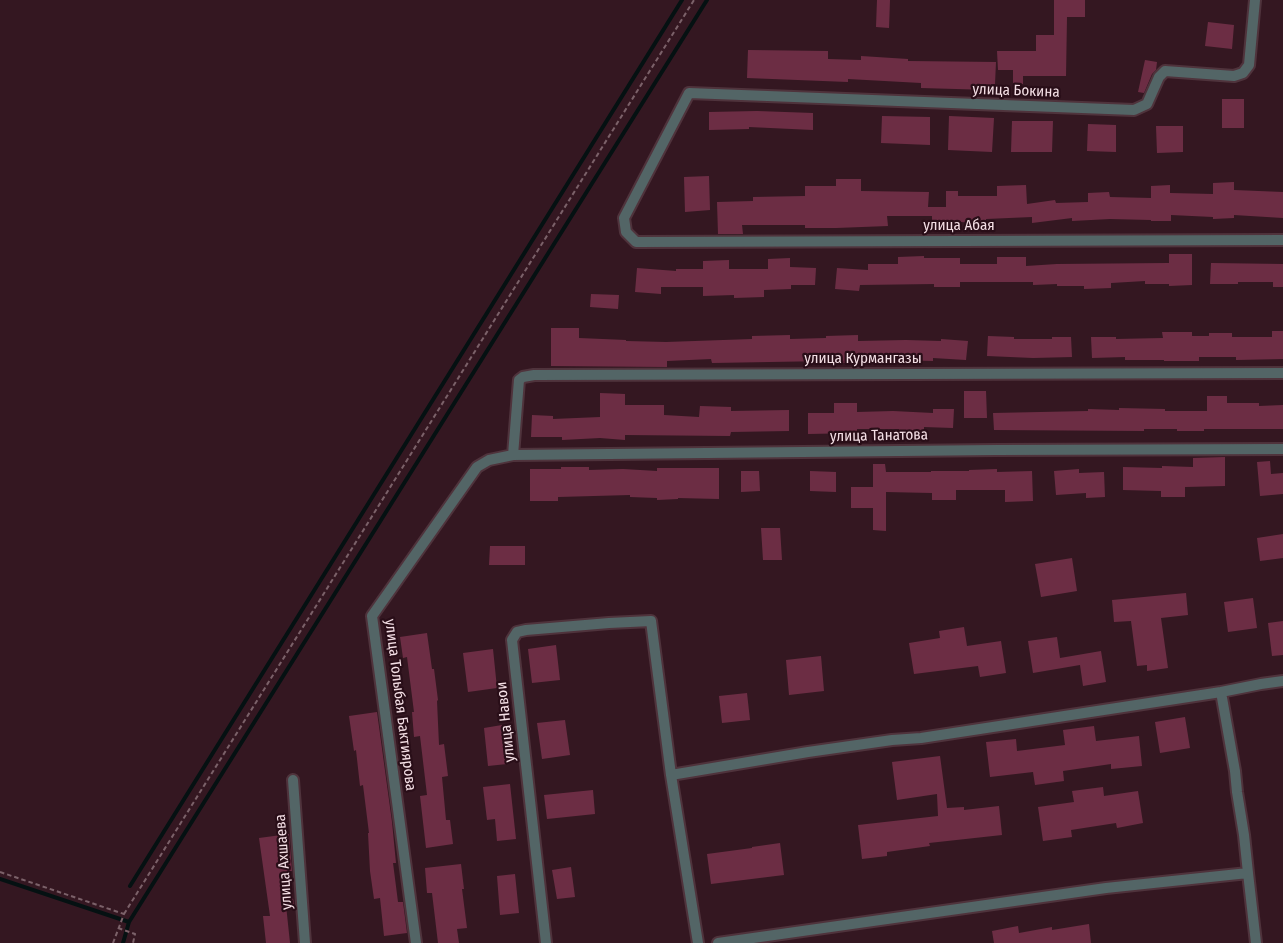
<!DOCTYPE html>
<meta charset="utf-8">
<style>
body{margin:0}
canvas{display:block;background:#341721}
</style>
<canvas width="1283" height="943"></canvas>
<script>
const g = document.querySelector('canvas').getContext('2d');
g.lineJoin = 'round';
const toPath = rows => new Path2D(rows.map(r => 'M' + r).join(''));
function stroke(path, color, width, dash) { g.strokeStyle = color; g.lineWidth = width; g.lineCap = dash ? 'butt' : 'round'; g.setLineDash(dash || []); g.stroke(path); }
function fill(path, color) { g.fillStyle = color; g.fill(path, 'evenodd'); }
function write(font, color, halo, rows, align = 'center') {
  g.font = font + ' "Fira Sans Condensed",sans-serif'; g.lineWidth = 4.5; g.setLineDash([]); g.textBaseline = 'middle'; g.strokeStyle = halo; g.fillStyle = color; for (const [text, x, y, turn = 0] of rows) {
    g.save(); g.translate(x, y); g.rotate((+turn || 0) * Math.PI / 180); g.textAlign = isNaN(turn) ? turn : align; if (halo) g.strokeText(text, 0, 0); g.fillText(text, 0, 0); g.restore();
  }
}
stroke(toPath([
 [0,879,129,922],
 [130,886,682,0],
 [123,943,129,922,707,0]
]), '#051112', 4);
fill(toPath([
 [877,0,890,0,889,28,876,27],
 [1054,0,1085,0,1085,17,1067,17,1066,76,1023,76,1023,84,1013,84,1013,70,998,70,997,51,1036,51,1036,35,1054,35],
 [1208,22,1234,25,1232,49,1205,46],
 [748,50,828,51,828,59,861,60,861,56,908,59,908,61,996,62,995,84,991,84,991,90,921,88,921,83,848,79,848,82,747,78],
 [1145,60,1157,62,1156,70,1152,74,1144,93,1138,92],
 [1222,99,1244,99,1244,128,1222,128],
 [757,111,813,113,813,130,749,127,749,129,709,130,709,112],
 [882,116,930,117,930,145,881,143],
 [949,116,994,118,992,152,948,150],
 [1012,121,1053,121,1052,152,1011,152],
 [1088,124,1116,125,1116,152,1087,151],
 [1156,126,1183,126,1183,152,1157,153],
 [709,176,710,210,685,212,684,177],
 [836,179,861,179,861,191,929,192,928,207,946,207,946,191,958,191,958,196,997,196,997,186,1026,185,1027,204,1055,200,1056,203,1088,202,1088,193,1109,192,1110,197,1151,198,1151,186,1170,185,1170,193,1213,194,1213,183,1234,182,1234,190,1283,192,1283,218,1234,215,1234,218,1213,219,1213,217,1171,215,1171,221,1151,221,1151,220,1110,219,1072,221,1072,218,1032,223,1032,217,986,219,986,223,932,221,932,216,887,216,888,226,836,228,805,228,805,225,742,225,743,234,718,234,717,202,753,201,753,197,805,196,805,186,836,186],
 [1169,254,1192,254,1192,285,1169,286,1169,284,1145,284,1145,281,1111,283,1111,288,1084,289,1084,286,1057,286,1057,284,1033,285,1033,282,960,282,960,287,934,287,934,284,860,285,859,291,835,289,837,268,868,270,868,264,898,264,898,257,924,256,924,258,960,258,960,264,997,264,997,257,1026,257,1026,266,1057,264,1169,263],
 [790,258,790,267,816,268,815,285,791,285,791,289,764,290,764,297,734,298,734,295,703,296,703,287,661,287,661,294,635,292,637,268,676,271,676,269,703,269,703,261,729,260,729,269,768,269,768,259],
 [1211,263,1283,264,1283,287,1273,287,1273,282,1238,282,1238,284,1210,284],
 [591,294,619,295,618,309,590,307],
 [551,328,579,328,579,338,626,340,626,341,666,342,752,339,752,336,790,335,790,339,826,338,826,336,858,335,858,341,906,340,941,341,941,339,968,341,966,360,933,358,933,361,899,360,827,364,827,361,712,363,711,359,667,361,667,367,551,366],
 [1272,331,1283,331,1283,359,1236,360,1236,357,1199,357,1199,361,1164,361,1164,360,1125,360,1125,357,1092,358,1091,337,1116,337,1116,339,1163,338,1162,332,1192,332,1192,336,1209,336,1209,333,1232,333,1232,337,1272,337],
 [988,336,1014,337,1014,339,1052,339,1052,337,1071,337,1072,357,1033,358,987,356],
 [964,391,986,391,987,418,964,418],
 [600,393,625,394,625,405,664,405,664,415,699,417,700,406,731,407,731,411,789,410,789,431,731,432,730,436,625,435,625,440,600,438,562,440,562,437,531,437,532,415,553,416,553,419,600,417],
 [1207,396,1227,396,1227,403,1259,403,1259,406,1283,405,1283,429,1204,429,1204,431,1177,431,1177,429,1144,429,1144,431,994,430,993,413,1088,411,1088,409,1119,410,1119,408,1165,409,1165,411,1207,411],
 [834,403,857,403,857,412,893,411,933,413,933,409,954,409,953,428,924,427,924,432,899,431,899,429,857,429,857,433,808,434,808,413,834,413],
 [1225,457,1225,486,1185,487,1185,497,1161,497,1161,491,1123,490,1123,467,1162,468,1162,466,1193,467,1193,458],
 [1270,461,1271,474,1283,473,1283,494,1260,496,1257,462],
 [873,464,885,464,886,472,931,472,931,471,969,471,969,470,997,469,997,472,1032,471,1033,501,1005,502,1005,490,956,490,956,500,932,500,932,493,886,492,886,531,873,530,873,508,851,508,851,487,873,487],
 [561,467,589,467,589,470,623,469,657,471,657,468,719,468,719,499,678,498,678,499,657,500,657,498,630,497,630,495,558,497,558,501,530,501,530,469,561,469],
 [1079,469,1079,473,1104,472,1105,497,1086,498,1086,493,1056,495,1054,471],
 [741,471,759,471,760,491,741,492],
 [810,471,836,472,836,492,810,491],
 [761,528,780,528,782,560,763,560],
 [1283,534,1283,558,1260,561,1257,538],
 [490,546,525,546,525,565,489,565],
 [1072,558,1077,591,1041,597,1035,564],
 [1186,593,1188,615,1161,618,1168,668,1147,671,1147,665,1137,666,1131,621,1114,622,1112,600],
 [1253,598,1257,628,1228,632,1224,602],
 [1283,621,1283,655,1272,656,1268,623],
 [964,627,967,646,1001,641,1006,673,980,677,978,666,914,674,909,643,940,638,939,631],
 [427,633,432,669,434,669,438,700,437,701,439,745,444,744,448,776,442,777,446,820,450,820,453,844,426,848,420,796,427,795,420,736,414,737,412,712,414,712,407,657,403,658,400,637],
 [1057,637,1060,658,1101,651,1106,682,1083,686,1080,665,1033,673,1028,641],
 [556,645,560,680,532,683,528,649],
 [493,649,497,688,468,692,463,653],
 [821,656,824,691,789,695,786,660],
 [747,693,750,720,722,723,719,696],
 [377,712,392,822,396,863,393,863,398,902,403,902,407,933,384,936,380,898,374,899,370,871,368,833,369,833,363,785,360,786,356,750,354,751,349,716],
 [1185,717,1190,748,1160,753,1155,722],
 [565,720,570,755,542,759,537,723],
 [502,725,507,764,488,766,484,728],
 [1094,726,1096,741,1139,736,1142,766,1111,769,1111,764,1063,771,1064,781,1035,785,1033,772,990,777,986,742,1016,739,1017,751,1065,745,1063,730],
 [940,756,947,808,964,807,964,810,999,806,1002,835,929,843,930,846,887,852,887,856,862,859,858,825,938,816,937,794,897,800,892,762],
 [510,784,516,839,497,841,495,819,487,820,483,787],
 [1103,787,1104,796,1138,791,1143,823,1117,828,1116,823,1071,830,1072,837,1043,841,1038,807,1074,802,1072,791],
 [593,790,595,814,547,819,544,795],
 [289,834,292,871,288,871,294,904,286,905,290,943,266,943,263,916,270,916,259,838],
 [780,843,784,875,711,884,707,854,752,848,752,847],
 [461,864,464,889,462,889,467,928,457,929,459,943,438,943,432,893,427,893,425,868],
 [571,867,575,897,557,899,552,870],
 [515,874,519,913,500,915,497,876],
 [1089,924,1091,943,994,943,992,931,1018,926,1019,933,1052,927,1052,930]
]), '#6c2d44');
const street = toPath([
 [1255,0,1249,65,1243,73,1234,76,1165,71,1159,77,1147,104,1134,110,689,93,624,218,626,232,636,242,1283,240],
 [513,455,519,380,523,377,534,375,1283,373],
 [671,775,808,752,892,740,921,738,1221,692,1261,684,1283,681],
 [293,780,305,943],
 [1248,873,1256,943],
 [416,943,372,616,477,467,489,460,513,455,996,450,1283,449],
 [546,943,512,640,517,632,526,630,609,623,651,621,671,775,698,943],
 [718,943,1106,888,1248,873,1244,835,1237,792,1235,771,1221,692]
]);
stroke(street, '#4f333c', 14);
stroke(toPath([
 [0,872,124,914,113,943],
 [124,914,694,0],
 [118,928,135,934,133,943]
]), '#7b6169', 2, [4.5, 3]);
stroke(street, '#536566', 10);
write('15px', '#f4dfe5', '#290e18', [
 ["улица Бокина",1016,91,2],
 ["улица Абая",959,226],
 ["улица Курмангазы",863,359],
 ["улица Танатова",879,436,-1],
 ["улица Толыбая Бактиярова",400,705,83],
 ["улица Навои",506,722,-96],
 ["улица Ахшаева",284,862,-94]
]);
</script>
